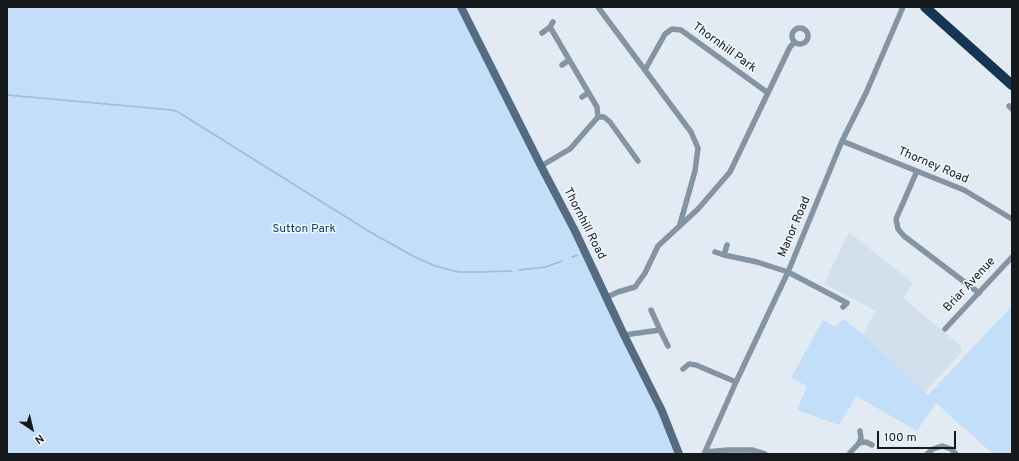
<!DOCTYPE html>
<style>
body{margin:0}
#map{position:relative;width:1019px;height:461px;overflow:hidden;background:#e2ebf3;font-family:Overpass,sans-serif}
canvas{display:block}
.frame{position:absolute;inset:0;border:8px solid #16191b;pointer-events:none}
.north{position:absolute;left:12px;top:409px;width:40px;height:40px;-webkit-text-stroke:3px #f1f8fe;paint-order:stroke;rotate:145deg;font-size:11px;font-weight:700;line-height:16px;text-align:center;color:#16191b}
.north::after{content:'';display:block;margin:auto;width:14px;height:18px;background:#16191b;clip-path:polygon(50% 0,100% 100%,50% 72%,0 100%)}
.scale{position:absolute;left:877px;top:431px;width:79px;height:18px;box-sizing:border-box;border:2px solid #16191b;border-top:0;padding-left:5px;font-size:12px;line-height:14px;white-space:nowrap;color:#16191b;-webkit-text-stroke:3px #f1f8fe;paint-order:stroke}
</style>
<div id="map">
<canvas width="1019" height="461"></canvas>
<div class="frame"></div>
<div class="north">N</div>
<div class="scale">100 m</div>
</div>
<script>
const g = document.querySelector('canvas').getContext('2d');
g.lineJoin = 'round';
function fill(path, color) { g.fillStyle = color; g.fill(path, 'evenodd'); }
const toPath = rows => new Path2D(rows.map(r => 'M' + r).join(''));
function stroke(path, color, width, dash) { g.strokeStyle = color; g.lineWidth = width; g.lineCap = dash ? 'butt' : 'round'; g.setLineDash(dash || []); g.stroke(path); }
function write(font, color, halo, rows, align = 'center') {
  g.font = font + ' Overpass,sans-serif'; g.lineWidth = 3; g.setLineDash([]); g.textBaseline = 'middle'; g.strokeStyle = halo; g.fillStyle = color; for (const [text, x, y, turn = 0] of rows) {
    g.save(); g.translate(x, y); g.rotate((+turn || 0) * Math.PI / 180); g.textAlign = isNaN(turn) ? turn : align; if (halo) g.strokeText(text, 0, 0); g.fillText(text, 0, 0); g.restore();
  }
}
fill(toPath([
 [849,232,913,283,903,298,961,346,962,350,960,354,924,393,863,334,876,311,824,284]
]), '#d2e0ee');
fill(toPath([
 [7,7,458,7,572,233,661,417,676,454,7,454],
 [1012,306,1012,454,993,454,936,403,917,431,856,396,839,425,797,410,807,386,791,378,823,320,836,327,843,319,863,334,928,395]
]), '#c2def8');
stroke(toPath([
 [7,95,172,110,178,112,370,232,413,256,435,266,459,272,481,272,512,271],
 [572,257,577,255],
 [519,270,546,267,562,261]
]), '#97bce0', 1.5);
stroke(toPath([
 [598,7,691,132,698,148,695,171,680,224],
 '792 36a8 8 0 1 1 16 0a8 8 0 1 1-16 0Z',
 [542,33,550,27],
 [562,65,569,60],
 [645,70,665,34,672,29,681,30,768,93],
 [582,97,588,93],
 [1009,106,1012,109],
 [598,117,604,117,610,122,638,161],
 [842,141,964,190,1012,219],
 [541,166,570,149,598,117,597,107,550,27,553,22],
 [917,171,896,219,898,229,904,236,979,293],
 [715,252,724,255,757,262,788,272,847,303,843,307],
 [724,255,727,245],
 [607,297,618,292,635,287,645,273,658,246,698,209,730,172,790,47,795,42],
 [945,329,1012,257],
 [660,330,668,346],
 [624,335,660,330,651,310],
 [683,369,689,364,696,365,736,382],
 [859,443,861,438,860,431],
 [705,452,728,450,752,450,765,454],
 [704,454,736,382,788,272,842,141,866,93,903,7],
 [849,454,859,443,866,442,872,445],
 [927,454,933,449,942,446,951,449,956,454]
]), '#8494a3', 5.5);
stroke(toPath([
 [461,7,541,166,575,231,624,335,662,411,679,454]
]), '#546b81', 8);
stroke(toPath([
 [925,7,1012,85]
]), '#143553', 10);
write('12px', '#16191b', '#f1f8fe', [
 ["Thornhill Park",724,48,36],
 ["Thorney Road",933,166,23],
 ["Thornhill Road",584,224,63],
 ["Manor Road",795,227,-67],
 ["Briar Avenue",970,285,-47]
]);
write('12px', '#084471', '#f1f8fe', [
 ["Sutton Park",304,230]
]);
</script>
